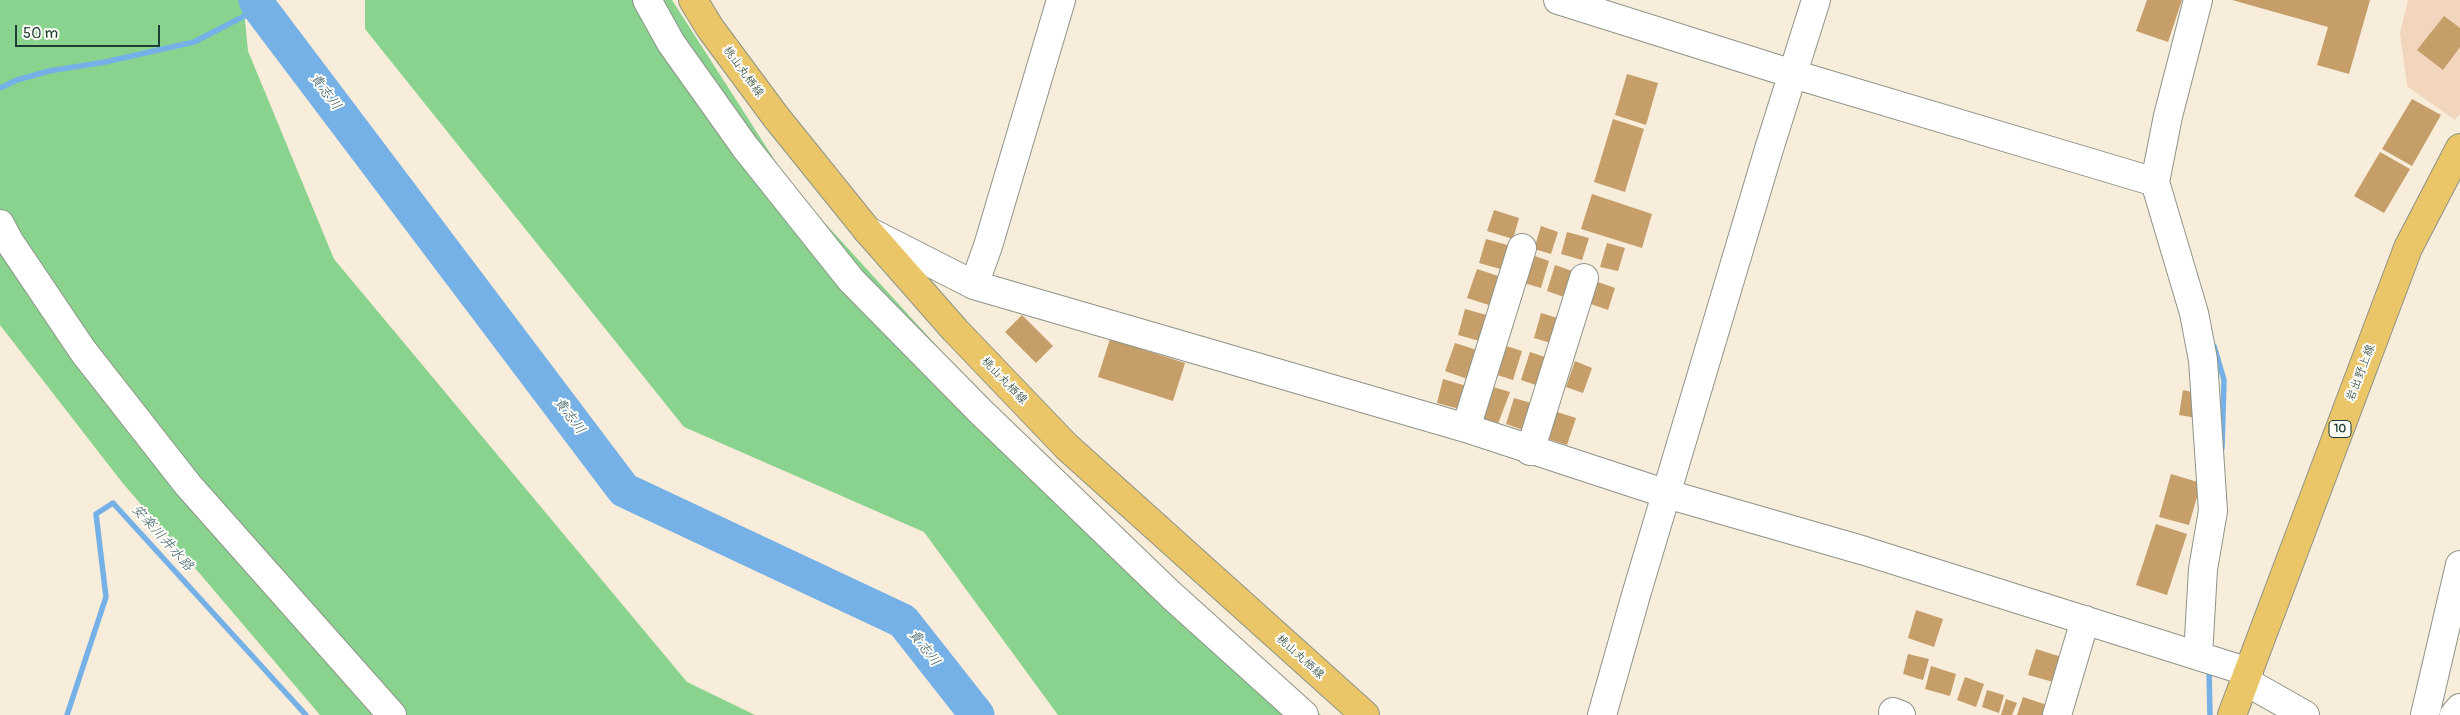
<!DOCTYPE html>
<meta charset="utf-8">
<style>
body{margin:0}
#map{position:relative;width:2460px;height:715px;overflow:hidden;background:#f8ecda;font-family:Pangolin,sans-serif}
canvas{display:block}
.scale{position:absolute;left:15px;top:25px;width:145px;height:22px;box-sizing:border-box;border:2px solid #1f3d34;border-top:0;padding-left:6px;font-size:15px;line-height:18px;white-space:nowrap;color:#1f3d34;-webkit-text-stroke:4px #fdfcf7;paint-order:stroke}
</style>
<div id="map">
<canvas width="2460" height="715"></canvas>
<div class="scale">50 m</div>
</div>
<script>
const g = document.querySelector('canvas').getContext('2d');
g.lineJoin = 'round';
function fill(path, color) { g.fillStyle = color; g.fill(path, 'evenodd'); }
const toPath = rows => new Path2D(rows.map(r => 'M' + r).join(''));
function stroke(path, color, width, dash) { g.strokeStyle = color; g.lineWidth = width; g.lineCap = dash ? 'butt' : 'round'; g.setLineDash(dash || []); g.stroke(path); }
function write(font, color, halo, rows, align = 'center') {
  g.font = font + ' Pangolin,"Klee One",sans-serif'; g.lineWidth = 4; g.setLineDash([]); g.textBaseline = 'middle'; g.strokeStyle = halo; g.fillStyle = color; for (const [text, x, y, turn = 0] of rows) {
    g.save(); g.translate(x, y); g.rotate((+turn || 0) * Math.PI / 180); g.textAlign = isNaN(turn) ? turn : align; if (halo) g.strokeText(text, 0, 0); g.fillText(text, 0, 0); g.restore();
  }
}
fill(toPath([
 [2408,0,2460,0,2460,114,2455,120,2407,86,2400,33]
]), '#f1d5bd');
fill(toPath([
 [0,0,243,0,248,51,334,259,687,682,755,715,320,715,121,481,0,325],
 [365,0,672,0,792,187,1038,457,1321,715,1058,715,924,532,684,427,365,29]
]), '#8ad38e');
stroke(toPath([
 [0,88,17,80,49,71,105,62,194,42,260,8],
 [2214,346,2224,380,2222,448],
 [2209,668,2210,715],
 [67,715,106,597,96,514,113,503,306,715]
]), '#75b1e7', 5.5);
stroke(toPath([
 [256,0,260,8,624,490,903,621,977,715]
]), '#75b1e7', 35);
fill(toPath([
 [2147,0,2182,0,2168,42,2136,31],
 [2232,0,2370,0,2349,74,2317,65,2328,27],
 [2444,16,2460,28,2460,47,2443,70,2417,50],
 [1627,74,1658,83,1646,125,1615,115],
 [2412,99,2441,115,2412,166,2382,149],
 [1613,119,1644,129,1625,192,1594,182],
 [2380,152,2410,169,2384,213,2354,196],
 [1592,194,1652,214,1642,248,1581,229],
 [1494,210,1519,218,1513,239,1487,231],
 [1541,226,1558,232,1551,254,1534,249],
 [1567,232,1589,238,1582,260,1561,254],
 [1486,239,1511,246,1504,270,1479,263],
 [1607,243,1625,248,1618,271,1600,267],
 [1532,255,1549,261,1541,288,1524,283],
 [1555,265,1572,271,1564,297,1547,291],
 [1477,269,1504,278,1495,307,1467,298],
 [1595,281,1615,288,1608,310,1588,303],
 [1465,309,1490,316,1483,342,1458,335],
 [1541,313,1561,319,1554,344,1534,338],
 [1022,315,1053,346,1036,363,1005,332],
 [1110,339,1185,363,1173,401,1098,377],
 [1455,343,1480,351,1470,380,1445,371],
 [1503,345,1522,351,1513,380,1494,374],
 [1530,352,1548,358,1539,386,1521,380],
 [1575,361,1592,368,1583,393,1566,387],
 [1443,379,1470,387,1463,410,1437,403],
 [1493,387,1510,392,1498,424,1482,418],
 [2183,390,2201,394,2196,418,2179,415],
 [1514,398,1531,403,1523,430,1506,424],
 [1557,412,1576,418,1567,445,1548,439],
 [2171,474,2201,483,2189,525,2159,517],
 [2156,524,2187,534,2167,595,2136,585],
 [1916,610,1943,619,1934,647,1908,638],
 [2036,649,2065,658,2057,683,2028,675],
 [1908,654,1929,659,1923,680,1903,674],
 [1931,666,1956,674,1950,696,1925,689],
 [1965,677,1984,684,1976,707,1957,700],
 [1987,690,2004,695,1999,713,1982,707],
 [2023,697,2047,705,2044,715,2017,715],
 [2006,699,2017,703,2012,715,2001,715]
]), '#c59e69');
const minor = toPath([
 [647,0,671,43,745,147,851,280,980,411,1171,595,1304,715],
 [1558,0,1793,74,2155,182],
 [2198,0,2168,116,2155,182,2194,313,2203,360,2213,511,2203,569,2198,656],
 [0,224,9,241,83,351,188,485,392,715],
 [868,231,974,285,1466,428,1667,494,1865,551,2249,672],
 [974,285,988,246,1061,0],
 [1466,428,1522,248],
 [1530,451,1584,278],
 [2245,681,2305,715],
 [1893,712,1901,715],
 [1602,715,1636,595,1769,149,1816,0],
 [2057,715,2085,620],
 [2425,715,2460,565],
 [2454,715,2460,708]
]);
const major = toPath([
 [693,0,710,28,776,117,867,230,955,330,1067,447,1365,715],
 [2232,715,2408,248,2460,148]
]);
stroke(minor, '#8c9487', 30);
stroke(major, '#8c9487', 30);
stroke(minor, '#fff', 28);
stroke(major, '#ebc669', 28);
for (const [x, y, w] of [
 [2340,429,22]
]) { const box = new Path2D(); box.roundRect(x - w / 2, y - 8.5, w, 17, 4); g.fillStyle = '#fdfcf7'; g.fill(box); stroke(box, '#1f3d34', 1); }
write('bold 11px', '#1f3d34', null, [
 ["10",2340,429]
]);
write('12px', '#1f3d34', '#fdfcf7', [
 ["桃山丸栖線",743,72,54],
 ["岩出野上線",2361,373,-69],
 ["桃山丸栖線",1004,381,46],
 ["桃山丸栖線",1300,657,42]
]);
write('italic 14px', '#39606a', '#fdfcf7', [
 ["貴志川",325,92,53],
 ["貴志川",569,416,53],
 ["安楽川井水路",162,538,48],
 ["貴志川",924,648,52]
]);
</script>
